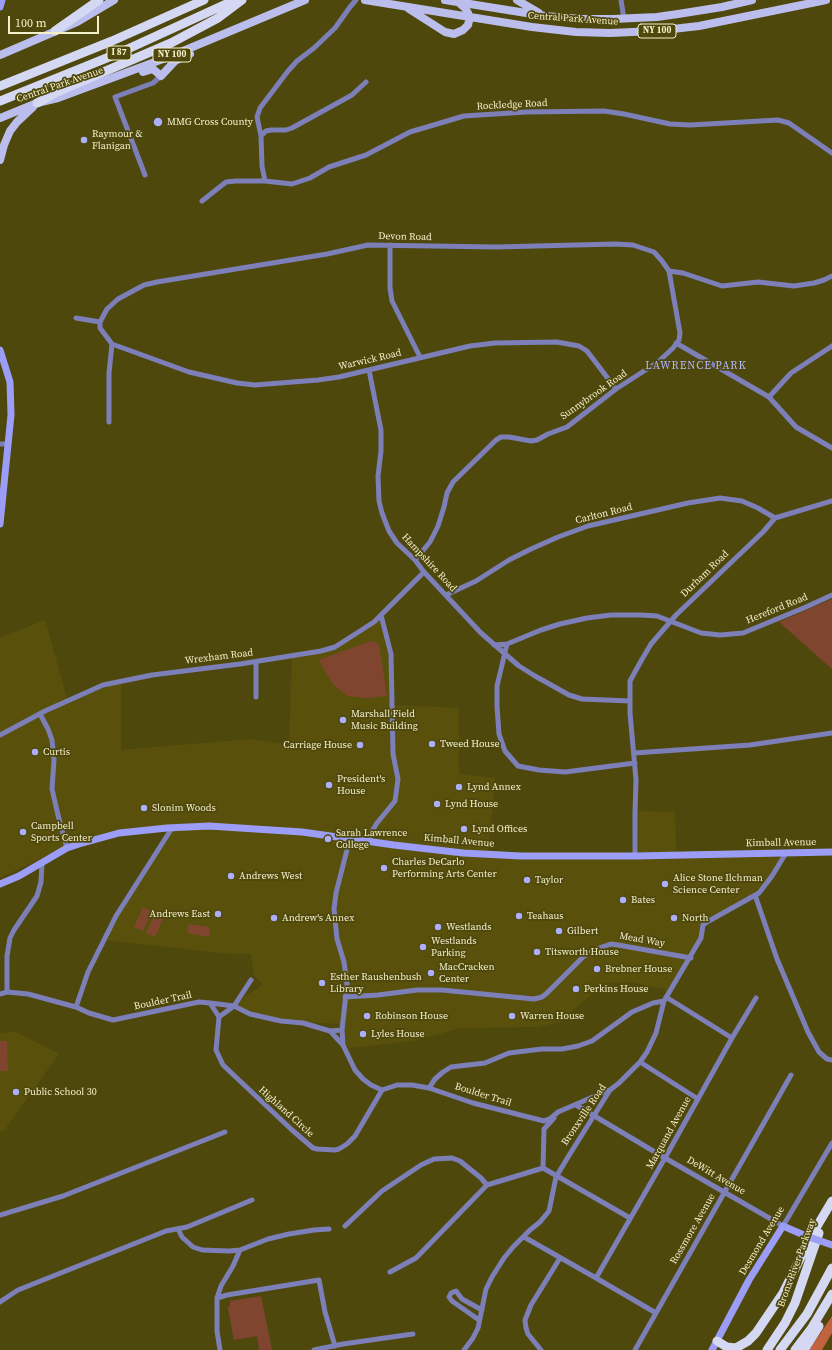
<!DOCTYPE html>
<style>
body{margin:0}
#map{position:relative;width:832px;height:1350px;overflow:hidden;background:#4f480c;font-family:"Source Serif 4",serif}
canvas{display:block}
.scale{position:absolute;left:8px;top:16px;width:91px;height:18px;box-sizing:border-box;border:2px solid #f4efcb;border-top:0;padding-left:5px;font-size:12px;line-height:14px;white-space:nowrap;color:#f4efcb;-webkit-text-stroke:3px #4f480c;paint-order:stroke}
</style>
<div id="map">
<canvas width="832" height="1350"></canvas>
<div class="scale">100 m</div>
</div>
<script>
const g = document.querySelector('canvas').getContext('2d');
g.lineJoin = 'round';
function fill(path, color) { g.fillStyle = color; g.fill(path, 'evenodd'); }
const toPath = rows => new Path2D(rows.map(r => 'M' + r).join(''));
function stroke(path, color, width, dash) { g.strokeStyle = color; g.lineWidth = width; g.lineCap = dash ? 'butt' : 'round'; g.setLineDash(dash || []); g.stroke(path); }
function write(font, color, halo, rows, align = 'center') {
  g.font = font + ' "Source Serif 4",serif'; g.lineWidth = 3.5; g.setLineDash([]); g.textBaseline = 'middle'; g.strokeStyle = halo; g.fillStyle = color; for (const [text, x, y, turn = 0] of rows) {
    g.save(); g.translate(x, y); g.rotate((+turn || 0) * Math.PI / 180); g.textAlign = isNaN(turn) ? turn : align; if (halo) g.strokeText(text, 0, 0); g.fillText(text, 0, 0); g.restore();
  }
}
fill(toPath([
 [381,618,389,652,390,705,459,708,459,774,495,778,488,855,638,858,636,811,675,812,676,856,783,854,770,876,757,891,749,897,707,919,702,924,700,937,668,990,629,982,605,983,560,1022,537,1027,460,1028,414,1041,348,1048,338,1024,292,1021,252,1013,239,1008,234,1003,263,985,254,975,251,954,231,954,105,940,118,917,173,826,133,827,117,830,62,848,0,878,0,638,45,620,68,702,121,681,121,750,251,739,289,745,292,656,334,648],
 [15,1032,59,1054,3,1132,0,1131,0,1033]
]), '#59510b');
fill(toPath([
 [832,599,832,669,779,622],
 [371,641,379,644,387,696,366,698,347,696,333,684,323,668,319,660],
 [143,907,152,912,143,931,134,927],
 [155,913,164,917,155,937,146,933],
 [189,924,210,927,209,937,187,933],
 [0,1041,7,1041,8,1071,0,1071],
 [261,1296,269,1335,272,1350,259,1350,257,1336,234,1340,233,1336,228,1308,230,1305,230,1301]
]), '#7f452f');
fill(toPath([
 [832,1316,832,1333,822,1350,809,1350]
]), '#c0633e');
stroke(toPath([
 [621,0,624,19],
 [261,136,257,117,260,108,288,71,297,61,314,48,335,28,350,7,356,0],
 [145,175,115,97,153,83,161,76],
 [265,181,262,166,261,136,266,131,271,130,286,130,292,128,352,95,366,82],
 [202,201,226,182,236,181,265,181,292,184,310,178,329,167,366,155,410,132,464,116,526,112,604,111,624,114,670,124,690,125,778,120,789,123,832,153],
 [390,245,390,288,392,301,420,357],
 [669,271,683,273,722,286,758,282,794,286,814,283,824,280,832,276],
 [76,318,100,322],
 [676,343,769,397,796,427,832,448],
 [112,344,100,328,100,322,107,309,118,299,144,285,157,282,327,254,368,245,496,247,616,244,633,245,654,252,662,261,669,271,680,333,679,340,673,348,658,362,616,389,567,427,548,434,537,440,531,441,509,437,501,437,496,440,453,482,447,493,444,507,438,526,430,542,415,560],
 [112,344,189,372,237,383,255,385,318,380,339,377,470,346,495,343,557,342,579,346,587,351,616,389],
 [369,370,381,430,381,451,378,476,379,501,382,513,389,531,397,543,415,560,424,572,481,633,519,666,535,676,569,695,582,699,630,701],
 [769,397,791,373,832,346],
 [109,422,109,373,112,344],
 [0,444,8,444],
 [446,595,476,581,509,560,531,549,558,537,588,526,688,503,720,498,742,501,758,508,775,518],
 [507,644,497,686,497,706,499,734,505,751,518,766,539,770,565,772,635,763],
 [494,645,507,644,541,630,560,624,587,618,611,615,641,615,657,616,701,633,720,635,743,633,806,607,832,595],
 [256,697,256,662],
 [40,714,48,729,52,740,54,760,52,789,58,815,67,848],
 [0,735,45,711,103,685,152,675,240,664,321,651,335,647,374,622,424,572],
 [634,753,750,745,832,733],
 [350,838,336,893,334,909,337,939,344,962,347,984,342,1030,343,1045,355,1070,363,1079,371,1085,382,1090,397,1085,412,1085,429,1088,473,1103,544,1121,551,1118,558,1112,609,1090],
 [369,841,371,833,377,823,395,801,398,779,393,754,391,654,381,615],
 [635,856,635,813,636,780,630,713,630,681,641,661,651,644,676,615,763,532,775,518,832,501],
 [755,895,777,959,808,1032,819,1052,827,1059,832,1060],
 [7,992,7,956,10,938,14,930,37,896,41,882,42,863],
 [0,994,7,992,28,994,61,1003,76,1007,89,1013,113,1020,199,1002,210,1003,234,1006,250,1014,281,1021,303,1023,330,1031,342,1030],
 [345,997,378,995,417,990,442,990,534,999,542,997,547,993,583,957,592,951,602,947,611,944,618,945,691,958],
 [666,997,732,1038],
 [210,1003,219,1017,216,1050,223,1065,292,1130,313,1148,317,1149,335,1150,339,1149,347,1144,355,1136,382,1090],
 [76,1007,88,972,116,916,172,828],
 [219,1017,234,1006,251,980],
 [330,1031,343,1045],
 [640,1062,698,1099],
 [429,1088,435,1079,443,1072,451,1067,485,1063,509,1053,542,1049,562,1049,578,1046,592,1041,632,1012,653,1003,664,1001],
 [576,1105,665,1158,783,1226,832,1143],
 [543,1168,630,1218],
 [543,1168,544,1129,554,1118],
 [0,1215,63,1196,225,1132],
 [345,1226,382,1191,421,1165,434,1159,452,1158,460,1161,481,1178,487,1185],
 [178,1229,182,1237,193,1247,202,1250,229,1251,240,1250,268,1239,289,1234,314,1230,329,1229],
 [524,1237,596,1278,656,1313],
 [390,1272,416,1258,487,1185,543,1168],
 [596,1278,665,1158,732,1038,756,998],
 [217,1298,227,1295,319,1280,325,1312,335,1346],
 [0,1302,18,1290,166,1231,187,1227,252,1200],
 [479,1320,452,1301,449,1297,451,1293,456,1291,462,1299,482,1310],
 [220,1350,217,1331,217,1298,221,1286,233,1266,240,1250],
 [314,1350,343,1344,413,1334],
 [464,1350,473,1338,478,1328,486,1289,492,1277,504,1258,513,1247,530,1230,540,1222,549,1211,556,1177,568,1157,610,1090,619,1083,640,1062,647,1052,656,1033,664,1001,701,938,703,925,707,922,759,893,772,876,786,853],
 [541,1350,528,1334,526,1328,525,1320,531,1305,560,1258],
 [635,1350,791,1075]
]), '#7d7fb8', 5);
stroke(toPath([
 [0,7,2,0],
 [0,350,10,382,11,415,0,524],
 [0,884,19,876,67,848,79,844,119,833,167,828,209,826,302,832,394,845,463,853,521,856,635,856,832,852],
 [712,1350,749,1280,783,1226,806,1236]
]), '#9b9df7', 7);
stroke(toPath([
 [365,0,532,27,576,32,610,33,655,31,699,26,826,0],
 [445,0,545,16,581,19,613,19,657,17,678,14,722,7,752,0],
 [517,0,539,13],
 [409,9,445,32,454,34,463,30,468,25,469,21,468,13,465,8,458,2],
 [0,55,77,22,114,0],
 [143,72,153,69,161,76,175,61,190,54],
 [0,118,37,103,58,98,171,56,305,0],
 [0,160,4,145,10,131,17,122,33,107]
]), '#bbbeec', 8);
stroke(toPath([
 [55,31,99,0],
 [0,86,112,41,204,0],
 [0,101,119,53,235,0],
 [37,103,57,92,171,43,218,18,242,0],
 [717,1341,727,1347,736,1348,748,1341,756,1333,783,1293,813,1233,832,1201],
 [767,1350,785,1323,795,1303,819,1233],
 [780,1350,807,1314,832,1268],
 [795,1350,811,1329,832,1294],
 [804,1350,819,1326]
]), '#d5d8f3', 9);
stroke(toPath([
 [806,1236,832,1245]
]), '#9b9df7', 7);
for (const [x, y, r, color] of [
 [158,122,5,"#acaffb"],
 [84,140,4,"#acaffb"],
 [343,720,4,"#acaffb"],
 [432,744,4,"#acaffb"],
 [360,745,4,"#acaffb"],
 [35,752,4,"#acaffb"],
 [329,785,4,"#acaffb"],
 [459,787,4,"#acaffb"],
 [437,804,4,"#acaffb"],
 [144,808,4,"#acaffb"],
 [464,829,4,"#acaffb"],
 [23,832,4,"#acaffb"],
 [328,839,4,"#acaffb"],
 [384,868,4,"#acaffb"],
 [231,876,4,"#acaffb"],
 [527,880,4,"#acaffb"],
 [665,884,4,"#acaffb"],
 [623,900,4,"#acaffb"],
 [218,914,4,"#acaffb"],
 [519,916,4,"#acaffb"],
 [274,918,4,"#acaffb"],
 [674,918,4,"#acaffb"],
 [438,927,4,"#acaffb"],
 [559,931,4,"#acaffb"],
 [423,947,4,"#acaffb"],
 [537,952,4,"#acaffb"],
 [597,969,4,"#acaffb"],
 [431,973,4,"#acaffb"],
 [322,983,4,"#acaffb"],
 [576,989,4,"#acaffb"],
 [367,1016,4,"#acaffb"],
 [512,1016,4,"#acaffb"],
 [363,1034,4,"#acaffb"],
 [16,1092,4,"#acaffb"]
]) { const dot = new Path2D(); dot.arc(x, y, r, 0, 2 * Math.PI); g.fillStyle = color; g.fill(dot); stroke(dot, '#4f480c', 1.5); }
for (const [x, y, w] of [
 [657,31,38],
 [119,53,24],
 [172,55,38]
]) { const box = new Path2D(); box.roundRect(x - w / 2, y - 7, w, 14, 3); g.fillStyle = '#4f480c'; g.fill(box); stroke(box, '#f4efcb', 1); }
write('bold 9px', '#f4efcb', null, [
 ["NY 100",657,31],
 ["I 87",119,53],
 ["NY 100",172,55]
]);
write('10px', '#f4efcb', '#4f480c', [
 ["Central Park Avenue",573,19,4],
 ["Central Park Avenue",60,85,-19],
 ["Rockledge Road",512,105,-3],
 ["Devon Road",405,237,1],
 ["Warwick Road",370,360,-13],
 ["Sunnybrook Road",594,395,-35],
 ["Carlton Road",604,514,-14],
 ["Hampshire Road",429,563,47],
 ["Durham Road",705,574,-44],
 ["Hereford Road",777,609,-22],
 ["Wrexham Road",219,657,-7],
 ["Kimball Avenue",459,841,5],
 ["Kimball Avenue",781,843,-1],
 ["Mead Way",642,940,10],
 ["Boulder Trail",163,1001,-12],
 ["Boulder Trail",483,1095,17],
 ["Highland Circle",286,1112,42],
 ["Bronxville Road",584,1115,-56],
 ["Marquand Avenue",669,1133,-61],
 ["DeWitt Avenue",716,1176,30],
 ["Rossmore Avenue",693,1229,-60],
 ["Desmond Avenue",762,1241,-59],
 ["Bronx River Parkway",797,1263,-70]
]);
write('10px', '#f4efcb', '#4f480c', [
 ["MMG Cross County",167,122],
 ["Raymour &",92,134],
 ["Flanigan",92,146],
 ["Marshall Field",351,714],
 ["Music Building",351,726],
 ["Tweed House",440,744],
 ["Carriage House",352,745,"right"],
 ["Curtis",43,752],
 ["President's",337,779],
 ["House",337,791],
 ["Lynd Annex",467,787],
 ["Lynd House",445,804],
 ["Slonim Woods",152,808],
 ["Campbell",31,826],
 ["Sports Center",31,838],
 ["Lynd Offices",472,829],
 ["Sarah Lawrence",336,833],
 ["College",336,845],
 ["Charles DeCarlo",392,862],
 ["Performing Arts Center",392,874],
 ["Andrews West",239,876],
 ["Alice Stone Ilchman",673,878],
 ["Science Center",673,890],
 ["Taylor",535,880],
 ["Bates",631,900],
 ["Andrews East",210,914,"right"],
 ["Teahaus",527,916],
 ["Andrew's Annex",282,918],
 ["North",682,918],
 ["Westlands",446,927],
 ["Gilbert",567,931],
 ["Westlands",431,941],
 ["Parking",431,953],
 ["Titsworth House",545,952],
 ["MacCracken",439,967],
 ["Center",439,979],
 ["Brebner House",605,969],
 ["Esther Raushenbush",330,977],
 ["Library",330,989],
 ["Perkins House",584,989],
 ["Robinson House",375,1016],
 ["Warren House",520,1016],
 ["Lyles House",371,1034],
 ["Public School 30",24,1092]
], 'left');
g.letterSpacing = '1px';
write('11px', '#b4b7fe', '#4f480c', [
 ["LAWRENCE PARK",696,366]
]);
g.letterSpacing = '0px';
</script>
